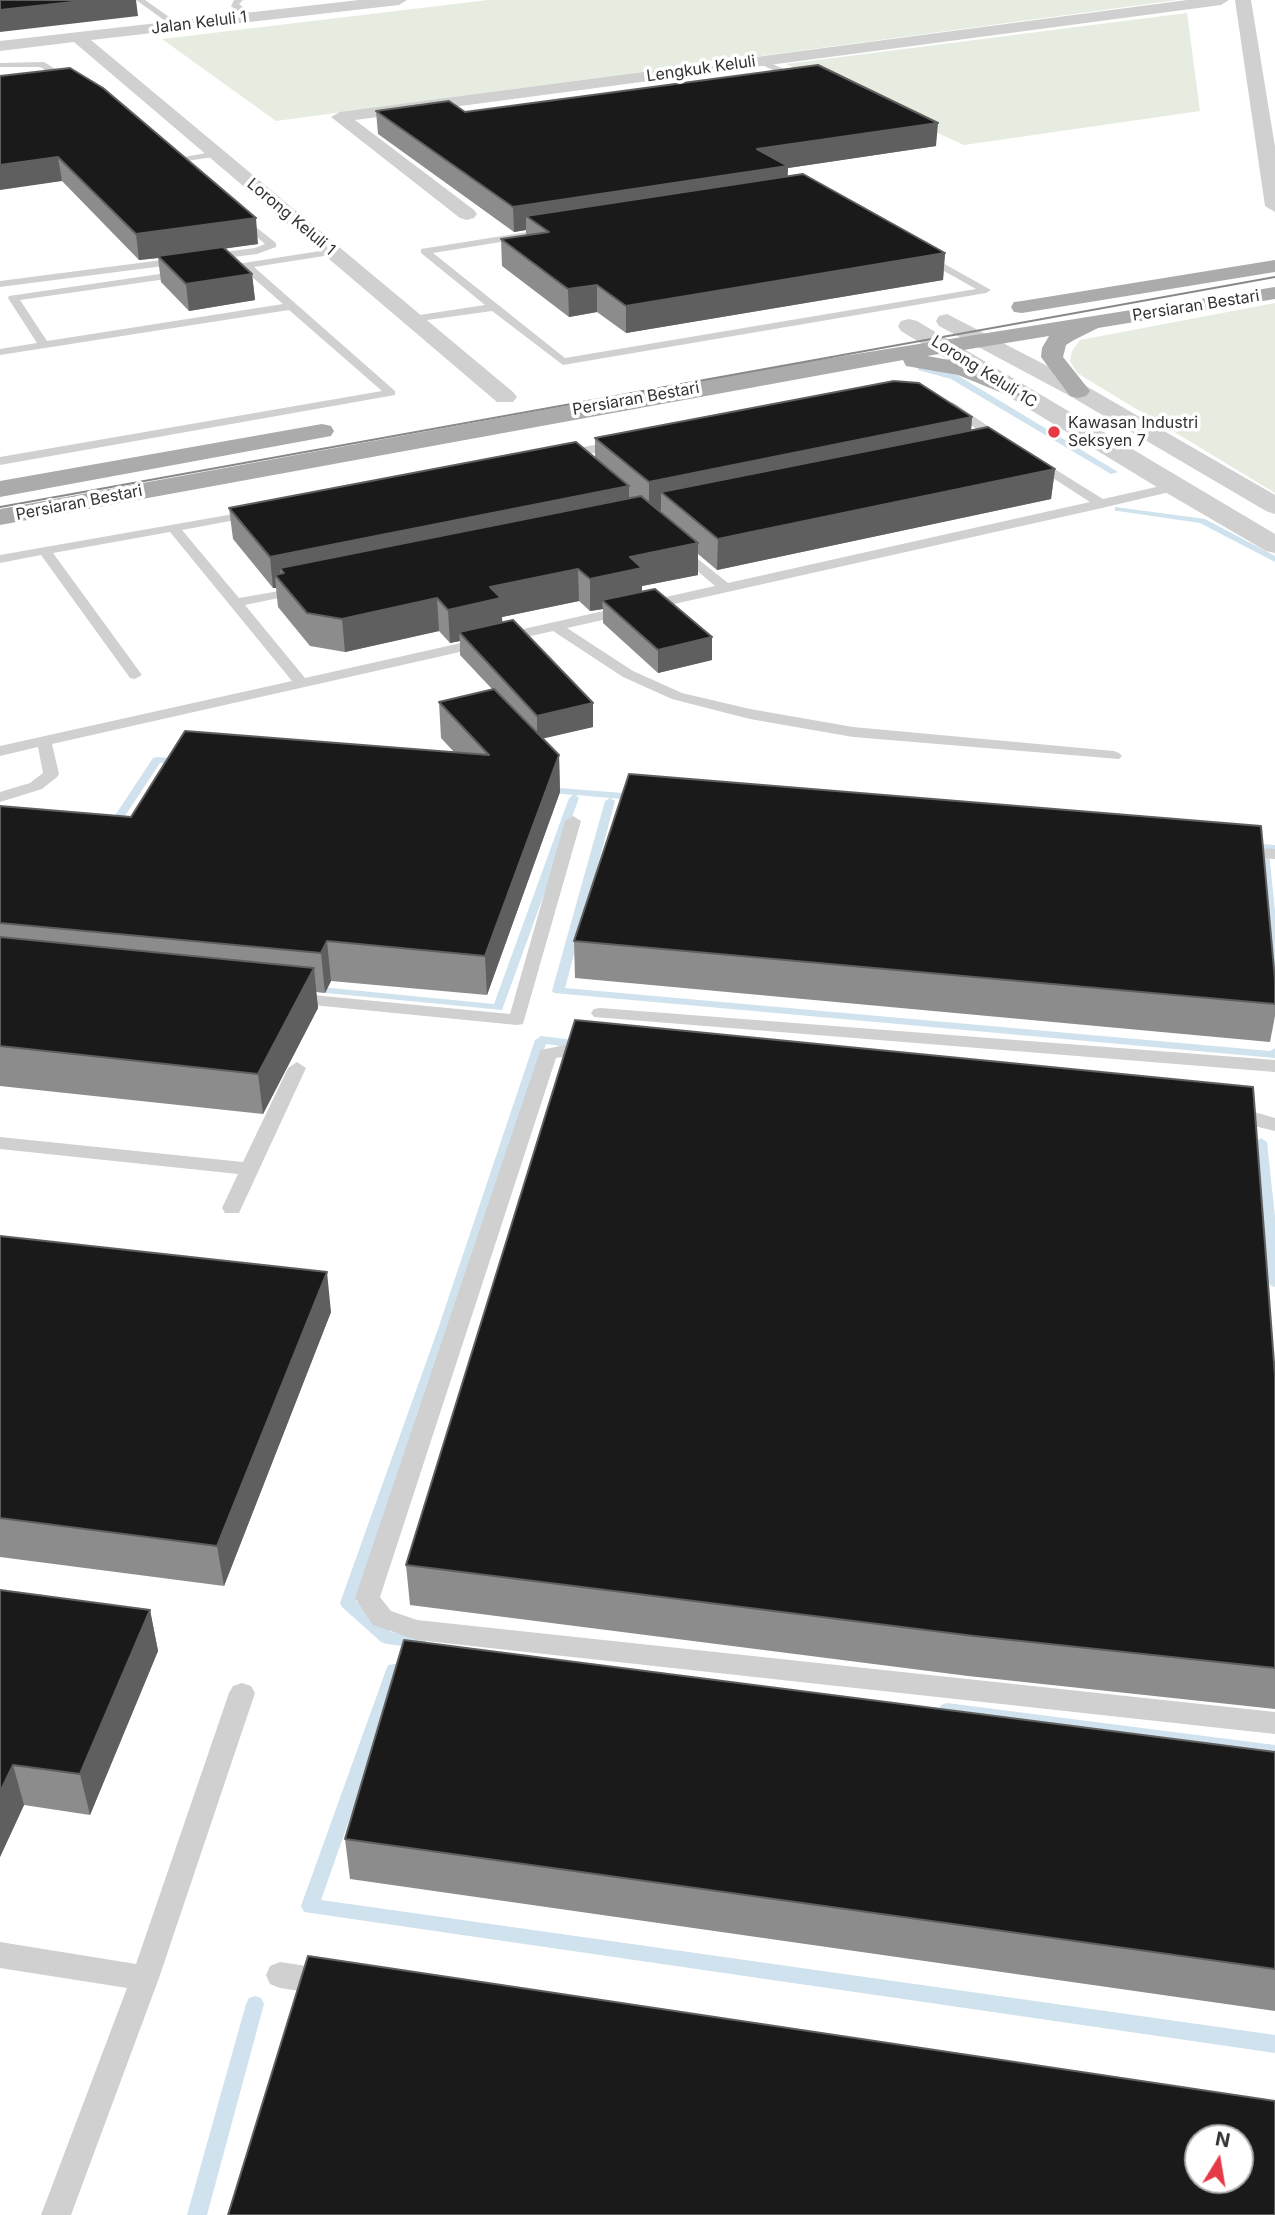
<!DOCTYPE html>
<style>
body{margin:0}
#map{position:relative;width:1275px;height:2215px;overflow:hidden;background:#fff;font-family:Inter,sans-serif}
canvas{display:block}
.north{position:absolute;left:1184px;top:2124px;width:70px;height:70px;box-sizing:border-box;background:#fff;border:2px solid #adadad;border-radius:50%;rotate:11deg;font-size:19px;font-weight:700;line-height:28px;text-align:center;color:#333}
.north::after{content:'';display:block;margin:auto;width:24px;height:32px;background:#e63946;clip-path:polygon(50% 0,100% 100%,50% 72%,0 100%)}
</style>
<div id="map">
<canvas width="1275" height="2215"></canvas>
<div class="north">N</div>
</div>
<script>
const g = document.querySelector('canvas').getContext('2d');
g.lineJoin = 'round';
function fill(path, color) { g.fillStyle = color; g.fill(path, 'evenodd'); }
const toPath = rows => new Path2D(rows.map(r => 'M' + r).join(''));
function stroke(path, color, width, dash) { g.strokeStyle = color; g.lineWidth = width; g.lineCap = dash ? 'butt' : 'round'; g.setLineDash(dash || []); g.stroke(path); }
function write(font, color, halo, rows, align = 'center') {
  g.font = font + ' Inter,sans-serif'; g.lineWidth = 7; g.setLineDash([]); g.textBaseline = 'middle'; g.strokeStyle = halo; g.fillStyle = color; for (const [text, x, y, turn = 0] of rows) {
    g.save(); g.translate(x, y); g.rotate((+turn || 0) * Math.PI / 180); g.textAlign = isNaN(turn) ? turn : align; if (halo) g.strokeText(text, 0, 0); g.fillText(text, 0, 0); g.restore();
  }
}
fill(toPath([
 [488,0,1178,0,276,121,162,39],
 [1187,13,1200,111,964,145,786,64],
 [1275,303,1275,493,1077,373,1070,361,1072,351,1080,340]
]), '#e6ecdf');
fill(toPath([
 [918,366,957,375,1118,472,1111,474,951,379,918,370,918,366],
 [1115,507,1205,519,1275,556,1275,562,1200,523,1118,511,1115,511,1115,507],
 [157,757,183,759,188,762,183,765,160,763,115,831,107,831,106,829,153,758,157,757],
 [546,787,636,794,641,797,636,800,610,798,615,801,565,988,1270,1051,1275,1048,1275,1058,554,993,552,991,605,801,610,798,576,795,579,798,502,1010,306,991,304,989,310,986,494,1004,569,798,573,795,542,792,541,790,546,787],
 [1247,843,1275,845,1275,851,1267,851,1269,853,1275,911,1275,972,1269,969,1259,853,1262,850,1243,848,1242,846,1247,843],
 [541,1036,582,1041,588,1045,582,1049,546,1044,452,1329,356,1601,391,1632,418,1636,424,1638,426,1642,424,1646,418,1648,387,1644,381,1642,342,1607,340,1603,438,1329,535,1040,541,1036],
 [1261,1138,1267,1142,1275,1217,1275,1287,1270,1285,1268,1282,1255,1142,1261,1138],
 [394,1664,400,1665,402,1670,321,1900,1275,2035,1275,2053,304,1912,301,1906,386,1670,388,1665,394,1664],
 [947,1703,1275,1745,1275,1759,947,1717,941,1715,939,1710,941,1705,947,1703],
 [255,1996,261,1998,264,2004,207,2215,187,2215,246,2004,249,1998,255,1996]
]), '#cfe2ee');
fill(toPath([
 [136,0,145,0,182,26,175,28,136,0],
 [234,0,243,0,239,4,253,15,253,19,247,19,231,6,234,0],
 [761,59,807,79,808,81,801,83,758,63,761,59],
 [44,62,80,84,73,86,40,67,0,67,0,63,44,62],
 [217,151,220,152,220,156,173,163,168,160,217,151],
 [238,213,276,243,276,247,257,254,0,287,0,281,255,248,265,244,235,218,235,214,238,213],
 [552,228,557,231,556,233,433,253,565,358,976,289,919,257,918,255,923,252,991,290,986,293,563,365,492,311,413,322,408,319,413,316,485,305,421,253,421,249,552,228],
 [333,249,338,252,337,254,254,267,395,391,395,395,0,465,0,457,382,391,289,310,0,355,0,349,37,343,8,298,9,296,187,270,192,273,187,276,20,300,47,341,283,304,243,269,237,268,237,264,333,249],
 [950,402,954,403,1010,441,1000,444,946,409,944,406,950,402],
 [622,440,626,441,626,447,562,459,556,455,562,451,622,440],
 [1032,455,1103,499,1174,483,1180,487,1178,490,1102,508,567,628,633,671,682,693,750,709,853,727,1114,751,1119,753,1122,756,1119,759,853,737,750,719,672,699,623,677,553,631,52,744,59,774,57,777,42,789,0,802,0,792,30,783,43,773,38,747,0,756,0,746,292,681,170,532,53,553,142,675,135,679,130,678,41,555,0,563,0,555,262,509,262,515,182,530,239,598,308,586,308,592,245,605,305,678,715,586,674,551,674,545,679,544,728,583,1090,502,1028,462,1026,459,1032,455],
 [573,816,581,821,523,1024,517,1025,292,1003,283,998,292,993,510,1014,565,821,573,816],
 [1238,846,1275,849,1275,859,1232,855,1230,851,1238,846],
 [600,1008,1275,1060,1275,1072,594,1017,591,1013,594,1009,600,1008],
 [575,1043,600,1047,602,1051,593,1057,575,1055,556,1058,380,1597,391,1611,417,1620,1275,1712,1275,1734,417,1640,373,1625,355,1598,539,1054,541,1050,575,1043],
 [297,1062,306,1068,239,1213,225,1213,222,1208,238,1174,0,1149,0,1137,243,1162,288,1068,297,1062],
 [1232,1109,1251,1111,1275,1118,1275,1131,1225,1119,1222,1115,1225,1111,1232,1109],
 [242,1683,251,1686,255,1693,159,1978,71,2215,41,2215,127,1988,0,1968,0,1942,136,1964,229,1693,233,1686,242,1683],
 [280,1962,326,1969,336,1973,340,1982,336,1991,326,1995,280,1988,270,1984,266,1975,270,1966,280,1962]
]), '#d0d0d0');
fill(toPath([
 [359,0,407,0,399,5,91,40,513,392,517,397,513,402,497,402,74,42,0,51,0,41,359,0],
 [1187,0,1229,0,1221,5,355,120,474,210,477,214,474,218,467,220,460,218,331,117,340,112,1187,0],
 [1235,0,1251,0,1275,147,1275,212,1265,206,1235,0]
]), '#d0d0d0');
fill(toPath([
 [947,314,1086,386,1275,495,1275,514,1266,511,1070,396,939,326,936,321,939,316,947,314],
 [909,319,917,321,1275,534,1275,553,1266,551,1165,492,901,331,898,326,901,321,909,319]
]), '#d0d0d0');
fill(toPath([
 [1275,260,1275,272,1022,313,1014,312,1011,307,1014,302,1022,301,1275,260],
 [1275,287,1275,299,1098,328,1074,340,1066,345,1063,357,1090,391,1086,396,1078,398,1070,396,1041,357,1042,348,1049,336,927,356,972,364,1020,385,1024,390,1020,395,1012,397,958,375,906,366,903,360,0,525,0,509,806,362,1275,287],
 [322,424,331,426,334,431,331,436,0,497,0,481,322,424]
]), '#ababab');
stroke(toPath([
 [0,507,1275,277]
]), '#888', 2);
fill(toPath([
 [0,76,258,244,225,248,252,274,255,300,189,311,161,282,158,258,139,260,62,181],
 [376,111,465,112,936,146,788,168,787,177,945,253,943,280,626,333,597,312,569,317,502,266,501,239,526,236,526,230,514,232,378,134],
 [972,417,971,430,1055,469,1051,499,717,570,698,554,698,575,642,586,642,591,712,660,658,673,603,623,603,609,590,611,579,601,502,617,502,622,593,727,543,738,559,755,560,792,487,995,331,981,325,993,316,992,318,1008,263,1114,0,1086,0,806,131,817,455,753,441,738,439,702,492,689,460,655,460,641,450,643,439,631,345,652,310,646,278,607,276,588,273,588,233,539,229,508,595,458,595,438],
 [574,941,1275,980,1275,1016,1270,1042,575,978],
 [0,1236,331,1312,224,1586,0,1557],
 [1275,1376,1275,1709,968,1676,410,1605,406,1565],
 [0,1590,150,1610,158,1651,90,1815,24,1805,0,1857],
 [1275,1752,1275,2011,350,1879,345,1839]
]), '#8c8c8c');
fill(toPath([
 [91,0,136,0,138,16,0,32,0,10],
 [938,123,936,146,788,168,787,190,526,216,526,230,514,232,513,207,757,149],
 [58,157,62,181,0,190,0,165],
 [256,218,258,244,159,258,158,256,158,258,139,260,136,234],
 [945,253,943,280,626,333,626,306],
 [252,274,255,300,189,311,186,284],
 [597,285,597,312,569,317,568,289],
 [972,417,970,446,661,492,661,510,649,512,649,482],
 [1055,469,1051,499,717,570,718,539],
 [629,486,629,516,284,573,280,568,281,582,275,575,276,588,273,588,270,557],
 [698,543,698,575,642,586,642,600,602,600,603,609,590,611,590,579,630,557],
 [578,569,579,601,502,617,503,631,459,632,460,641,450,643,448,610,490,587],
 [437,598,439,631,345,652,342,619],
 [712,637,712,660,658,673,658,650],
 [593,703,593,727,537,740,537,716],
 [559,755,560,792,487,995,485,956],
 [327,941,331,981,325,993,321,953],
 [314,968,318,1008,263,1114,258,1074],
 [327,1272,331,1312,224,1586,217,1546],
 [150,1610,158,1651,90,1815,80,1774],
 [13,1765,24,1805,0,1857,0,1792]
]), '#5f5f5f');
const building = toPath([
 [0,0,91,0,0,10,0,0],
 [818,65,938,123,757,149,788,166,513,207,376,111,449,101,465,112,818,65],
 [70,68,103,88,256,218,136,234,58,157,0,165,0,76,70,68],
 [803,174,945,253,626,306,597,285,568,289,501,239,549,232,526,216,803,174],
 [223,247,252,274,186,284,158,256,223,247],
 [894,381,919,383,972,417,649,482,595,438,894,381],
 [988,427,1055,469,718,539,661,492,988,427],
 [576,442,629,486,270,557,229,508,576,442],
 [641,496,698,543,630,557,642,568,590,579,578,569,490,587,501,598,448,610,437,598,342,619,307,613,275,575,284,573,280,568,641,496],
 [655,589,712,637,658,650,602,600,655,589],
 [513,620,593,703,537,716,459,632,513,620],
 [494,689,559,755,485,956,327,941,321,953,0,923,0,806,131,817,185,731,489,755,439,702,494,689],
 [629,774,1261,826,1275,980,1275,1004,574,941,629,774],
 [0,937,314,968,258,1074,0,1046,0,937],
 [575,1020,1253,1087,1275,1376,1275,1668,974,1636,406,1565,575,1020],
 [0,1236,327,1272,217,1546,0,1518,0,1236],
 [0,1590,150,1610,80,1774,13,1765,0,1792,0,1590],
 [404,1640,1275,1752,1275,1969,345,1839,404,1640],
 [308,1956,1275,2101,1275,2215,228,2215,308,1956],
 [1198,2138,1240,2138,1240,2180,1198,2180,1198,2138]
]);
fill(building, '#1a1a1a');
stroke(building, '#5f5f5f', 2);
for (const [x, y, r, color] of [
 [1054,432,7,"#e63946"]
]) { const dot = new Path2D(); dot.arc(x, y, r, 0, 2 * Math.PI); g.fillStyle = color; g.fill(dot); stroke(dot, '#fff', 2.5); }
write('16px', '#333', '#fff', [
 ["Jalan Keluli 1",199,23,-7],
 ["Lengkuk Keluli",701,69,-8],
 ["Lorong Keluli 1",291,217,40],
 ["Persiaran Bestari",1196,306,-9],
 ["Lorong Keluli 1C",984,372,32],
 ["Persiaran Bestari",636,399,-10],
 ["Persiaran Bestari",79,503,-11]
]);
write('16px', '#333', '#fff', [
 ["Kawasan Industri",1068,423],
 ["Seksyen 7",1068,441]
], 'left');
</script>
